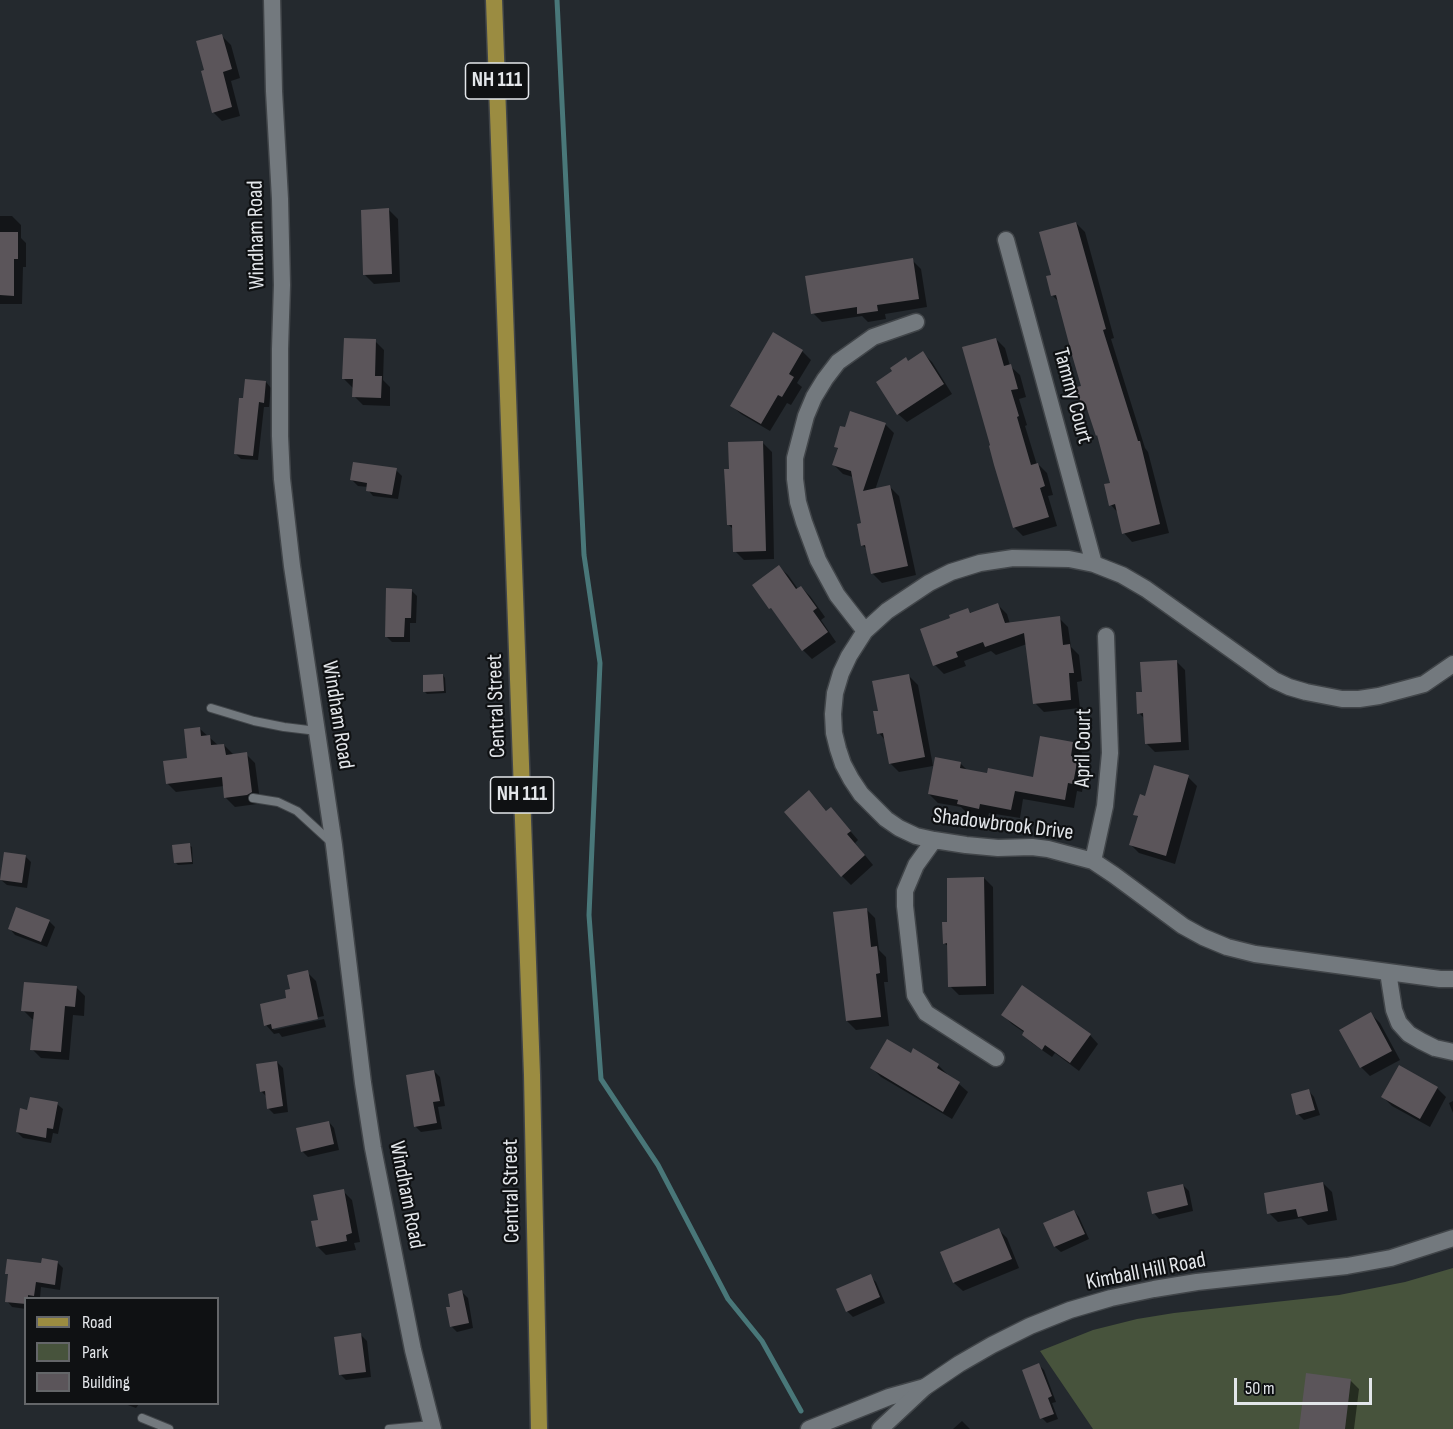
<!DOCTYPE html>
<style>
body{margin:0}
#map{position:relative;width:1453px;height:1429px;overflow:hidden;background:#24292e;font-family:"Sofia Sans Condensed",sans-serif}
canvas{display:block}
.legend{position:absolute;left:24px;top:1297px;width:195px;height:108px;box-sizing:border-box;background:#0f1113;border:2px solid #646669;margin:0;padding:8px 10px;list-style:none;font-size:18px;color:#e3e6ea}
.legend li{display:flex;align-items:center;gap:12px;height:30px}
.legend b{width:30px;border:2px solid #646669}
.scale{position:absolute;left:1234px;top:1378px;width:138px;height:27px;box-sizing:border-box;border:3px solid #e3e6ea;border-top:0;padding-left:8px;font-size:18px;line-height:21px;white-space:nowrap;color:#e3e6ea;-webkit-text-stroke:4px #0f1113;paint-order:stroke}
</style>
<div id="map">
<canvas width="1453" height="1429"></canvas>
<ul class="legend">
<li><b style="height:8px;background:#9b8c41"></b>Road</li>
<li><b style="height:16px;background:#47533c"></b>Park</li>
<li><b style="height:16px;background:#5b555a"></b>Building</li>
</ul>
<div class="scale">50 m</div>
</div>
<script>
const g = document.querySelector('canvas').getContext('2d');
g.lineJoin = 'round';
function fill(path, color) { g.fillStyle = color; g.fill(path, 'evenodd'); }
const toPath = rows => new Path2D(rows.map(r => 'M' + r).join(''));
function stroke(path, color, width, dash) { g.strokeStyle = color; g.lineWidth = width; g.lineCap = dash ? 'butt' : 'round'; g.setLineDash(dash || []); g.stroke(path); }
function write(font, color, halo, rows, align = 'center') {
  g.font = font + ' "Sofia Sans Condensed",sans-serif'; g.lineWidth = 4.5; g.setLineDash([]); g.textBaseline = 'middle'; g.strokeStyle = halo; g.fillStyle = color; for (const [text, x, y, turn = 0] of rows) {
    g.save(); g.translate(x, y); g.rotate((+turn || 0) * Math.PI / 180); g.textAlign = isNaN(turn) ? turn : align; if (halo) g.strokeText(text, 0, 0); g.fillText(text, 0, 0); g.restore();
  }
}
fill(toPath([
 [1453,1268,1453,1429,1093,1429,1040,1351,1093,1330,1137,1319,1174,1313,1339,1295,1405,1282]
]), '#47533c');
fill(toPath([
 [222,36,231,45,240,78,231,81,240,116,222,121,213,112,206,71],
 [389,210,398,219,400,282,374,284,365,275],
 [0,216,12,216,21,225,21,238,26,243,26,267,23,267,22,304,0,304],
 [1076,223,1085,232,1114,338,1111,339,1145,448,1148,452,1169,533,1132,542,1124,533,1118,513,1111,505,1111,484,1100,437,1090,413,1084,407,1083,387,1060,303,1053,296,1053,276],
 [912,260,921,269,927,307,885,314,886,319,868,322,862,316,822,322,813,313],
 [996,339,1005,348,1010,366,1020,375,1026,397,1019,399,1027,425,1025,426,1037,465,1038,464,1047,473,1053,495,1048,496,1057,526,1023,536,1014,527],
 [375,341,384,350,383,380,390,387,390,406,363,405,354,396,353,388,344,379],
 [802,351,811,360,797,383,802,387,791,405,787,403,770,431,741,414,732,406],
 [923,353,932,362,952,394,907,422,898,414,909,362],
 [266,382,271,388,269,407,264,407,258,460,241,459,236,454,244,399],
 [885,424,894,433,875,490,890,487,899,496,916,575,882,583,873,574,868,550,862,545,863,524,853,477,843,474,834,465,839,450,835,446],
 [763,443,772,452,774,559,744,560,735,551,734,530,728,524,731,471],
 [396,470,402,476,398,499,373,496,368,490,368,487,358,486,352,480],
 [779,567,788,575,798,589,801,587,810,596,825,617,821,620,836,642,812,659,803,650,754,585],
 [411,590,417,596,416,623,410,623,410,642,392,642,386,636],
 [998,605,1007,614,1010,624,1059,618,1068,627,1071,647,1079,655,1082,681,1077,682,1080,708,1044,712,1035,703,1027,644,996,655,991,651,964,661,966,666,944,674,935,665,952,619,968,610,972,614],
 [1176,661,1185,670,1189,750,1155,752,1146,743,1145,719,1139,713,1144,693],
 [443,675,445,678,446,693,427,694,425,692],
 [909,676,918,685,933,766,899,772,890,763,885,740,879,733,879,712],
 [200,729,219,746,224,745,233,754,246,754,255,763,260,801,257,804,235,807,226,798,224,786,176,792,167,783,189,759],
 [1073,743,1082,752,1080,762,1086,767,1082,792,1077,791,1074,808,1023,799,1020,818,989,813,988,817,967,813,961,807,938,803,929,794,960,763,968,771,1034,778],
 [1188,777,1197,786,1175,864,1139,853,1130,844,1139,818,1135,814,1146,798],
 [818,801,827,812,839,818,858,840,855,843,873,865,851,885,842,876],
 [189,845,192,847,193,864,178,865,175,862],
 [25,856,31,862,27,888,7,885,1,880],
 [984,878,993,887,994,994,959,995,950,986,949,947,944,943,949,923],
 [866,909,875,918,879,950,886,957,888,982,884,982,889,1026,856,1030,847,1021],
 [49,921,55,927,47,947,15,935,10,929],
 [307,972,316,981,324,1016,272,1027,274,1030,324,1019,326,1027,282,1037,279,1033,274,1034,266,1025,288,999,292,991],
 [76,987,85,996,84,1016,73,1015,69,1060,41,1058,32,1049,35,1020,32,1019,23,1010],
 [1371,1014,1380,1023,1400,1060,1370,1076,1361,1067,1341,1030],
 [1003,1015,1090,1035,1098,1044,1079,1071,1055,1053,1052,1057,1032,1043,1023,1035,1025,1033,1012,1024],
 [911,1055,938,1065,947,1074,946,1076,959,1084,968,1092,952,1119,881,1077,872,1068],
 [277,1062,283,1068,288,1112,274,1114,268,1108,267,1097,261,1091],
 [434,1071,440,1077,445,1106,438,1107,442,1129,421,1132,415,1126],
 [1437,1088,1446,1097,1430,1127,1392,1106,1383,1097],
 [1309,1091,1314,1097,1320,1115,1304,1120,1298,1114],
 [1453,1101,1453,1113,1449,1103],
 [57,1104,63,1109,58,1134,53,1133,51,1143,23,1138,17,1132,29,1112],
 [329,1122,334,1128,339,1150,308,1157,302,1151],
 [1323,1183,1332,1192,1337,1220,1308,1225,1301,1218,1278,1222,1269,1213],
 [1183,1185,1189,1191,1193,1211,1159,1219,1154,1213],
 [343,1191,352,1200,360,1242,354,1243,356,1250,326,1255,317,1246,319,1221],
 [1074,1211,1079,1217,1089,1239,1061,1252,1055,1247,1045,1224],
 [998,1229,1007,1238,1019,1268,963,1291,954,1283,942,1253],
 [58,1263,63,1268,60,1290,41,1287,40,1298,26,1298,26,1309,12,1307,7,1301,9,1276,7,1273],
 [870,1276,876,1282,885,1303,853,1317,847,1311],
 [462,1292,468,1298,473,1328,457,1332,451,1326,452,1308],
 [361,1335,367,1341,371,1377,346,1380,341,1375],
 [1039,1365,1044,1370,1056,1402,1052,1403,1058,1419,1047,1423,1042,1418],
 [1350,1380,1359,1389,1354,1429,1301,1429],
 [125,1404,139,1404,136,1408],
 [962,1421,970,1429,953,1429]
]), '#0007');
stroke(toPath([
 [557,0,584,555,600,663,589,915,601,1079,658,1165,728,1299,762,1341,801,1411]
]), '#497779', 5);
fill(toPath([
 [222,34,232,69,223,72,232,107,212,113,201,71,204,70,196,41],
 [389,208,392,274,363,275,361,210],
 [1076,222,1106,329,1103,330,1138,441,1140,441,1160,524,1122,534,1115,504,1109,506,1104,484,1110,483,1097,435,1096,436,1086,406,1082,407,1076,387,1081,386,1072,355,1056,295,1051,296,1046,276,1051,275,1039,232],
 [0,232,18,232,18,259,14,259,14,296,0,295],
 [913,258,919,299,877,305,878,311,857,314,857,307,811,314,805,276],
 [773,332,803,350,789,374,794,377,782,397,778,395,761,424,730,406],
 [344,338,376,339,375,376,382,376,381,398,352,397,353,379,342,379],
 [996,338,1004,366,1011,364,1018,389,1011,390,1019,416,1017,417,1031,465,1038,463,1045,486,1040,488,1049,517,1013,528,994,465,989,446,990,445,962,347],
 [923,351,944,384,897,415,876,382,892,371,890,368,906,357,908,361],
 [245,379,266,381,264,403,259,402,253,456,234,454,239,398,243,398],
 [850,411,886,423,863,491,890,485,908,566,871,574,865,545,861,546,857,524,861,523,851,471,832,465,838,448,834,447,840,426,845,427],
 [763,441,766,551,733,552,732,525,727,525,725,485,724,469,729,469,728,442],
 [353,462,397,468,392,495,366,491,367,483,350,480],
 [779,565,796,589,801,586,817,608,813,611,828,632,802,651,771,608,769,609,752,585],
 [386,588,412,589,411,618,405,618,404,637,385,637],
 [998,603,1005,623,1060,616,1063,645,1070,644,1074,673,1069,673,1071,700,1033,704,1024,633,985,647,983,642,956,652,958,657,933,666,920,629,950,618,949,615,968,608,970,613],
 [1177,660,1181,742,1145,744,1143,713,1137,714,1136,692,1142,692,1140,662],
 [443,674,444,691,423,692,423,675],
 [909,674,925,757,889,764,883,733,877,734,873,711,878,711,872,681],
 [200,727,201,736,210,735,211,745,224,744,226,755,247,752,252,792,247,795,224,798,222,777,166,784,163,761,187,758,184,729],
 [1040,736,1073,742,1071,756,1078,757,1073,784,1068,783,1065,800,1015,791,1011,810,980,804,979,809,957,804,958,800,928,794,935,757,961,762,960,768,987,773,988,768,1033,777],
 [1154,765,1189,775,1166,856,1129,845,1138,816,1133,815,1140,794,1145,796],
 [809,790,826,811,831,807,851,831,847,834,865,855,841,877,784,812],
 [190,843,192,862,174,863,172,845],
 [4,852,26,855,22,883,0,880],
 [984,877,986,986,948,987,947,943,943,944,942,922,947,922,947,878],
 [16,907,50,920,41,942,8,929],
 [867,908,871,947,877,946,880,973,876,974,881,1017,846,1021,833,912],
 [308,970,318,1019,272,1029,271,1024,264,1026,260,1004,286,998,285,990,290,989,287,975],
 [24,982,77,986,75,1007,65,1006,61,1052,30,1050,34,1012,21,1011],
 [1022,985,1091,1034,1070,1063,1045,1045,1042,1050,1022,1035,1024,1031,1001,1015],
 [1371,1012,1392,1051,1360,1068,1339,1030],
 [887,1039,911,1053,913,1048,939,1064,937,1068,960,1082,943,1112,870,1068],
 [277,1061,283,1106,267,1109,265,1091,260,1092,256,1064],
 [1399,1065,1438,1087,1420,1119,1381,1097],
 [434,1070,440,1101,433,1102,437,1123,414,1127,406,1075],
 [1309,1089,1315,1110,1296,1115,1291,1094],
 [30,1097,58,1102,53,1129,47,1128,46,1138,16,1132,20,1108,27,1110],
 [329,1121,334,1144,301,1152,296,1128],
 [1323,1182,1328,1211,1298,1217,1296,1209,1267,1214,1264,1193],
 [1183,1184,1188,1205,1152,1214,1147,1192],
 [344,1189,352,1233,346,1235,347,1241,316,1247,311,1221,318,1220,313,1195],
 [1074,1210,1085,1234,1054,1247,1043,1223],
 [999,1228,1012,1259,953,1283,940,1252],
 [42,1258,58,1261,55,1285,36,1282,34,1296,28,1295,28,1299,26,1299,26,1304,5,1302,8,1274,5,1274,7,1259,41,1263],
 [871,1274,880,1297,846,1312,836,1289],
 [462,1290,469,1323,450,1327,446,1307,450,1307,448,1294],
 [361,1333,366,1372,339,1375,334,1337],
 [1039,1363,1052,1396,1048,1398,1054,1414,1040,1419,1022,1370],
 [1306,1373,1351,1379,1345,1429,1299,1429]
]), '#5b555a');
const service = toPath([
 [211,708,254,721,284,727,317,731],
 [253,798,278,802,297,811,332,843],
 [142,1418,169,1429],
 [389,1429,432,1425]
]);
const minor = toPath([
 [272,0,274,91,280,199,282,285,280,349,280,436,282,479,292,566,334,845,363,1083,373,1148,413,1350,433,1429],
 [1006,240,1094,564],
 [865,631,837,595,818,560,804,522,798,502,795,479,795,458,806,416,814,397,825,379,838,362,873,337,916,322],
 [1453,664,1424,684,1379,696,1359,699,1342,699,1306,692,1289,687,1274,680,1146,589,1122,575,1094,564,1069,559,1013,558,980,563,951,572,929,583,887,611,865,631,849,656,841,673,835,693,833,714,834,733,838,749,843,764,851,779,861,794,886,819,899,828,916,836,934,840,966,845,998,848,1032,847,1048,849,1093,861,1114,875,1183,926,1203,937,1227,947,1255,954,1388,972,1440,979,1453,979],
 [934,840,916,865,905,891,905,906,915,995,926,1013,996,1058],
 [1093,861,1105,806,1110,753,1106,636],
 [1388,972,1394,1010,1399,1023,1409,1034,1421,1041,1435,1048,1453,1052],
 [809,1429,889,1397,925,1387]
]);
const tertiary = toPath([
 [880,1429,925,1387,959,1364,992,1345,1030,1326,1070,1310,1111,1298,1154,1289,1197,1282,1347,1266,1391,1258,1453,1238]
]);
const primary = toPath([
 [494,0,532,1075,539,1429]
]);
stroke(service, '#414549', 10);
stroke(minor, '#414549', 19);
stroke(tertiary, '#414549', 19);
stroke(primary, '#414549', 19);
stroke(service, '#73797e', 8);
stroke(minor, '#73797e', 16);
stroke(tertiary, '#73797e', 16);
stroke(primary, '#9b8c41', 16);
for (const [x, y, w] of [
 [497,81,63],
 [522,795,63]
]) { const box = new Path2D(); box.roundRect(x - w / 2, y - 18, w, 36, 4.5); g.fillStyle = '#0f1113'; g.fill(box); stroke(box, '#e3e6ea', 1.5); }
write('bold 21px', '#e3e6ea', null, [
 ["NH 111",497,81],
 ["NH 111",522,795]
]);
write('22px', '#e3e6ea', '#0f1113', [
 ["Windham Road",257,235,-91],
 ["Tammy Court",1072,396,75],
 ["Central Street",497,706,-92],
 ["Windham Road",337,715,81],
 ["April Court",1084,748,-89],
 ["Shadowbrook Drive",1003,825,7],
 ["Central Street",512,1191,-91],
 ["Windham Road",406,1195,79],
 ["Kimball Hill Road",1146,1272,-11]
]);
</script>
